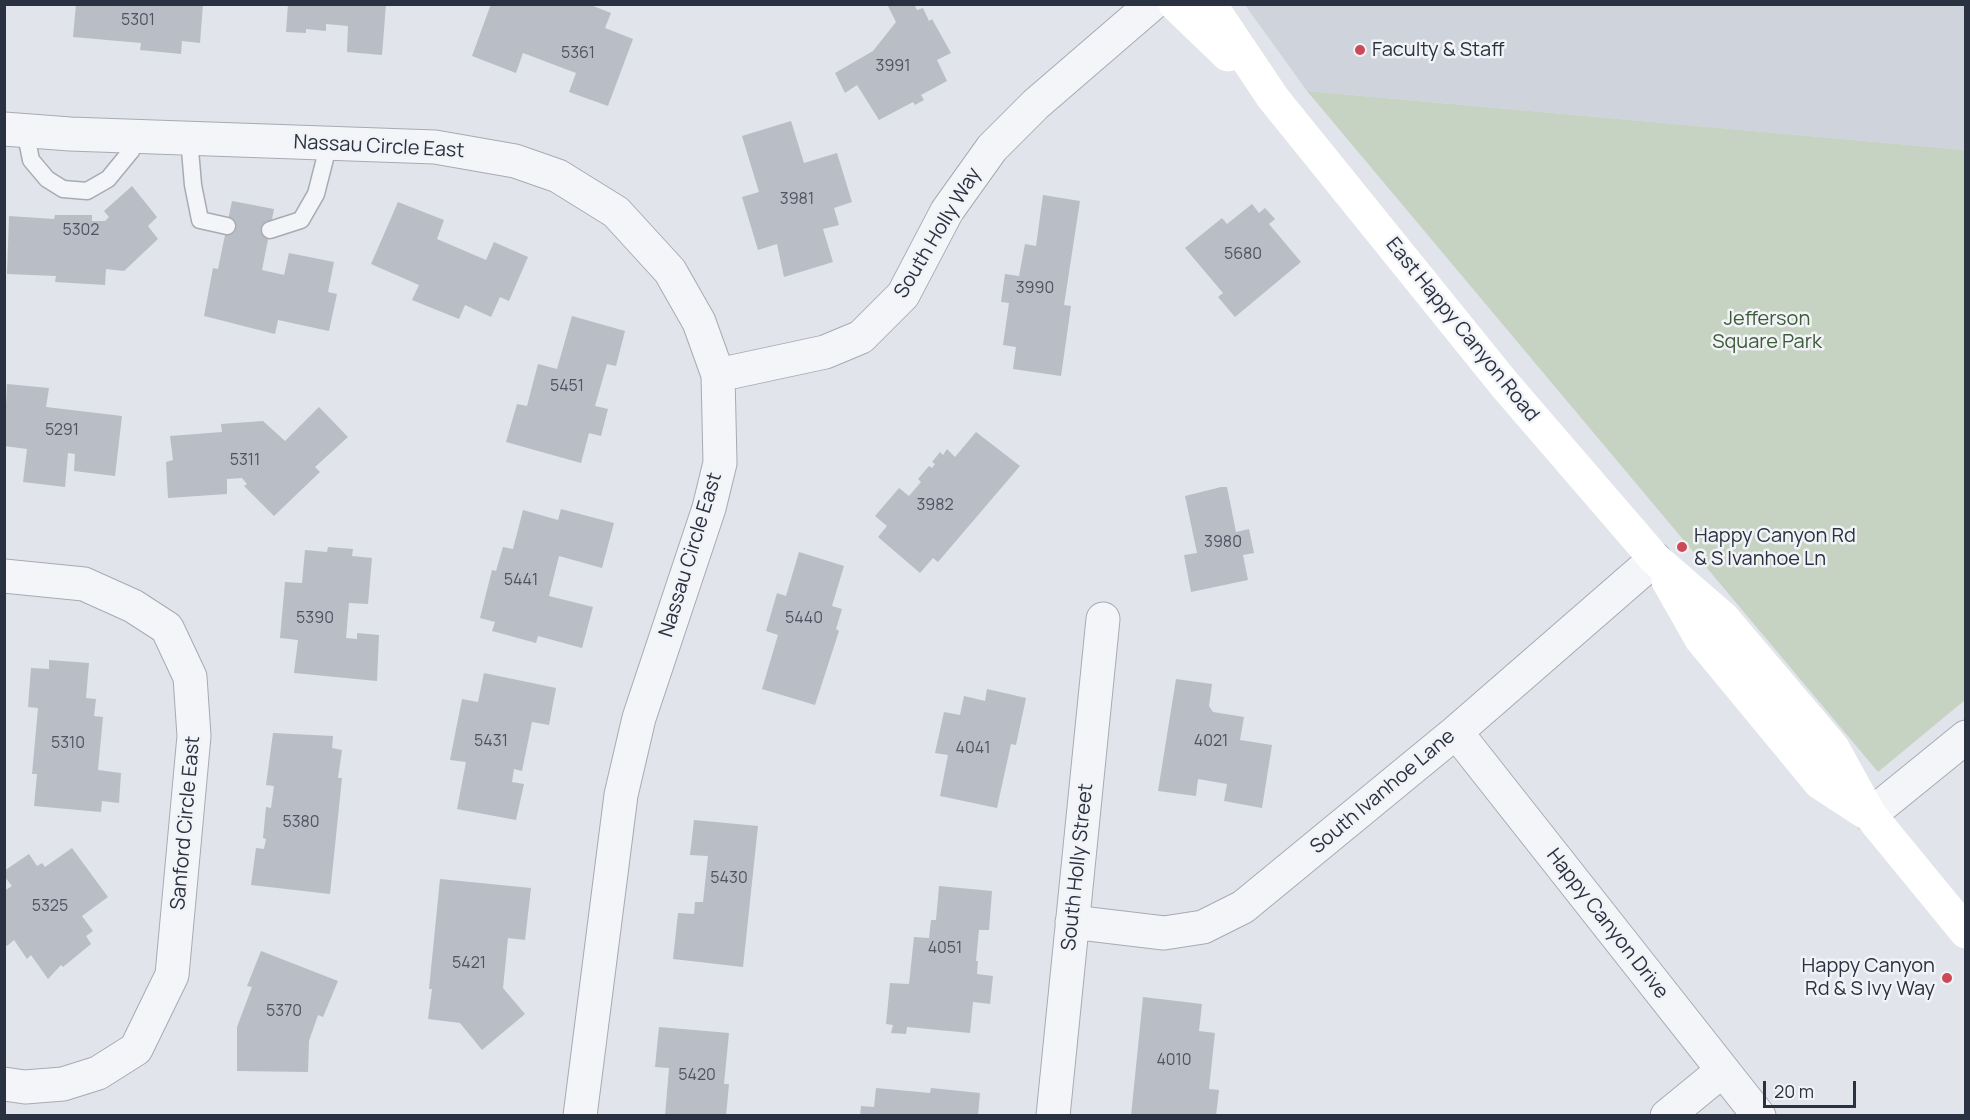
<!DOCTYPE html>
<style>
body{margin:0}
#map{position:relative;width:1970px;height:1120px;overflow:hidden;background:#e1e4ea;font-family:Manrope,sans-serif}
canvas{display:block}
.frame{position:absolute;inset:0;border:6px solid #2a3141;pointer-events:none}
.scale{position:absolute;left:1763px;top:1081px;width:93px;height:27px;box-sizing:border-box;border:3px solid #2a3141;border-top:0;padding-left:8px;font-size:18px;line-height:21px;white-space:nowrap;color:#2a3141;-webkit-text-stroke:4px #f1f3f7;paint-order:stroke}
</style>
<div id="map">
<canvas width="1970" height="1120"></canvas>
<div class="frame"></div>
<div class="scale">20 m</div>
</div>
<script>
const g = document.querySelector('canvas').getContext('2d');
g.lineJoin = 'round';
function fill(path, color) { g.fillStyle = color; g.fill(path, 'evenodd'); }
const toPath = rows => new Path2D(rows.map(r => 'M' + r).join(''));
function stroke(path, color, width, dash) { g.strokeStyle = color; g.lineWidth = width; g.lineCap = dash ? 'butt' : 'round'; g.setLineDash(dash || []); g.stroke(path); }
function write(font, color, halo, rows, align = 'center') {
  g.font = font + ' Manrope,sans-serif'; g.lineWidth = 5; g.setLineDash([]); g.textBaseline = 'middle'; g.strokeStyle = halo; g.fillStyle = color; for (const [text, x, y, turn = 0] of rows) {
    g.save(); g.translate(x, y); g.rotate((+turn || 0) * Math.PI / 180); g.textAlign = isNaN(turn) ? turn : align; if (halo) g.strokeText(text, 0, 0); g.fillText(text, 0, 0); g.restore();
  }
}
fill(toPath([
 [1245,5,1965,5,1965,150,1307,91]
]), '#cfd3db');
fill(toPath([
 [1307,91,1965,150,1965,700,1878,772]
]), '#c6d3c3');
fill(toPath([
 [76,4,203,4,200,43,182,41,181,54,140,50,141,43,73,37],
 [288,4,386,4,382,55,347,52,348,26,326,24,326,31,306,29,306,33,286,32],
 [491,4,588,4,611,13,605,28,633,39,608,106,569,92,576,73,523,53,516,73,472,56],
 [891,4,914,4,917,10,923,8,929,21,932,19,951,53,937,60,947,81,921,95,924,100,915,105,913,102,879,120,857,85,845,93,835,73,873,51,896,22,888,6],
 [791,121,804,163,837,153,852,202,834,208,839,225,823,229,833,262,784,277,777,244,758,250,742,197,759,192,742,136],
 [132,186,157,217,148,226,158,239,124,271,106,269,105,285,55,282,56,276,7,274,9,216,54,219,55,215,92,215,92,221,105,221,109,217,104,211],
 [1043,195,1080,201,1064,305,1071,306,1061,376,1013,369,1016,347,1003,345,1009,303,1001,302,1005,274,1019,276,1025,244,1036,246],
 [232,201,274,209,262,270,284,275,289,253,334,262,328,292,337,294,329,331,278,320,275,334,204,316,213,268,218,269],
 [398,202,444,220,437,239,486,260,494,242,528,257,509,301,500,297,491,317,465,305,459,319,412,300,419,285,371,264],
 [1252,204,1259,213,1265,208,1275,219,1269,224,1301,262,1235,317,1218,297,1223,293,1185,248,1222,218,1227,224],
 [572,316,625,331,616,366,607,364,595,406,608,409,601,436,589,433,581,463,506,442,517,404,527,406,538,364,557,369],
 [7,384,49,388,46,407,122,416,115,476,74,471,75,454,68,453,65,487,23,482,27,449,4,446],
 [319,407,348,437,315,467,320,472,274,516,244,486,247,484,242,478,227,479,227,494,168,498,166,462,173,460,170,436,222,432,221,424,263,421,285,441],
 [976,432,1020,466,938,562,933,558,920,573,878,537,887,526,875,516,899,488,909,496,921,482,918,479,929,466,932,468,935,464,932,462,940,452,943,455,947,449,955,457],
 [1221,487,1227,487,1236,532,1249,529,1254,553,1243,555,1248,580,1191,592,1184,555,1197,553,1185,496],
 [561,509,614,523,602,568,559,556,549,596,593,607,582,648,538,636,536,643,492,631,495,622,480,618,492,570,496,571,503,547,513,549,523,510,558,520],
 [328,547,353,549,352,556,372,558,368,604,349,603,346,638,357,639,357,633,379,635,377,681,294,673,298,640,280,638,285,582,302,583,305,550,327,552],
 [799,552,844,566,832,606,842,609,836,629,839,631,815,705,762,689,778,635,766,631,777,593,786,596],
 [49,660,89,663,86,698,96,699,94,716,103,717,98,770,121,773,119,803,102,801,101,812,34,806,37,774,32,774,38,708,28,707,31,668,49,669],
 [484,673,556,688,549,725,532,722,522,771,514,769,512,782,524,784,516,820,457,809,466,762,450,760,462,699,478,702],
 [1176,679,1212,684,1209,706,1213,712,1244,717,1240,740,1272,745,1262,808,1224,801,1227,784,1198,779,1196,796,1158,791],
 [987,689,1026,698,1016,745,1011,744,997,808,940,796,948,755,935,753,944,712,960,715,964,696,985,701],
 [273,733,333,736,332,748,342,750,338,778,342,778,330,894,251,885,256,848,264,849,266,839,263,838,266,807,271,808,274,786,266,785],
 [694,820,758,826,743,967,673,959,678,913,694,914,695,902,703,902,708,856,690,855],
 [72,848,108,897,82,916,93,931,86,936,91,944,63,967,61,965,48,979,31,955,27,959,14,940,7,946,4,942,4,891,12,886,4,876,4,871,29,854,37,866,42,863,45,867],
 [440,879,531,888,525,940,508,938,503,988,525,1014,482,1050,460,1023,428,1019,432,989,429,989],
 [939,886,992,891,989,930,979,930,976,961,978,961,977,974,993,976,990,1004,973,1002,970,1033,907,1027,906,1034,891,1033,893,1025,886,1024,890,983,909,984,914,937,929,938,931,920,936,920],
 [261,951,338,981,323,1017,318,1015,309,1041,308,1072,237,1071,237,1027,252,987,247,986],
 [1143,997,1202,1004,1199,1031,1215,1033,1209,1089,1219,1090,1216,1116,1131,1116],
 [659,1027,729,1033,724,1084,729,1084,726,1116,665,1116,669,1068,655,1067],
 [876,1088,930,1093,931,1088,980,1093,978,1116,860,1116,861,1106,874,1107]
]), '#b9bdc6');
const lane = toPath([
 [25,130,31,160,47,179,63,189,87,191,108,179,131,151,138,136],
 [189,138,193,185,200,220,227,226],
 [270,230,301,220,316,194,329,143]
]);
const street = toPath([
 [4,129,70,134,435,147,515,161,558,176,616,212,670,271,699,322,718,375,720,463,709,508,639,718,621,795,580,1116],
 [718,375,825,352,861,337,903,295,947,211,992,148,1036,104,1152,4],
 [4,576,84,584,133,606,167,628,190,677,194,736,172,975,136,1049,98,1073,63,1084,25,1087,4,1084],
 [1456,732,1759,1116],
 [1870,815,1966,737],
 [1072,922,1164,933,1203,927,1243,907,1456,732,1655,559],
 [1053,1116,1103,619],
 [1667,1116,1722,1071]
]);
stroke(lane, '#a6abb4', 19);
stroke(street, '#a6abb4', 35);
stroke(lane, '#f4f5f8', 16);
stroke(street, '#f4f5f8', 33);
stroke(toPath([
 [1175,4,1228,55],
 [1210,4,1273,98,1505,385,1655,559,1723,618,1833,748,1870,815,1966,932],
 [1668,581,1701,639,1820,783,1866,813]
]), '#fff', 33);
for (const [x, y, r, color] of [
 [1360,50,6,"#cb4a56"],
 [1682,547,6,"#cb4a56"],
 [1947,978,6,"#cb4a56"]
]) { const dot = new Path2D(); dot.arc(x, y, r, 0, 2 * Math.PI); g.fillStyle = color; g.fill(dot); stroke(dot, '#f1f3f7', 2); }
write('16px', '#4e5462', null, [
 ["5301",138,21],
 ["5361",578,54],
 ["3991",893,67],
 ["3981",797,200],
 ["5302",81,231],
 ["5680",1243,255],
 ["3990",1035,289],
 ["5451",567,387],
 ["5291",62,431],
 ["5311",245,461],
 ["3982",935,506],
 ["3980",1223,543],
 ["5441",521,581],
 ["5390",315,619],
 ["5440",804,619],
 ["5431",491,742],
 ["4021",1211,742],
 ["5310",68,744],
 ["4041",973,749],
 ["5380",301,823],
 ["5430",729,879],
 ["5325",50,907],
 ["4051",945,949],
 ["5421",469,964],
 ["5370",284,1012],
 ["4010",1174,1061],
 ["5420",697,1076]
]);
write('20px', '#2a3141', '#f1f3f7', [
 ["Faculty & Staff",1372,50],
 ["Happy Canyon Rd",1694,536],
 ["& S Ivanhoe Ln",1694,559],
 ["Happy Canyon",1935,966,"right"],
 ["Rd & S Ivy Way",1935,989,"right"]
], 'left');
write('20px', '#2a3141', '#f1f3f7', [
 ["Nassau Circle East",379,147,3],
 ["South Holly Way",938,233,-59],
 ["East Happy Canyon Road",1462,330,51],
 ["Nassau Circle East",691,555,-73],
 ["South Ivanhoe Lane",1383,792,-40],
 ["Sanford Circle East",186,823,-85],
 ["South Holly Street",1078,867,-84],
 ["Happy Canyon Drive",1607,924,52]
]);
write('20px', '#3c5c38', '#f1f3f7', [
 ["Jefferson",1767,319],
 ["Square Park",1767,342]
]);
</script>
